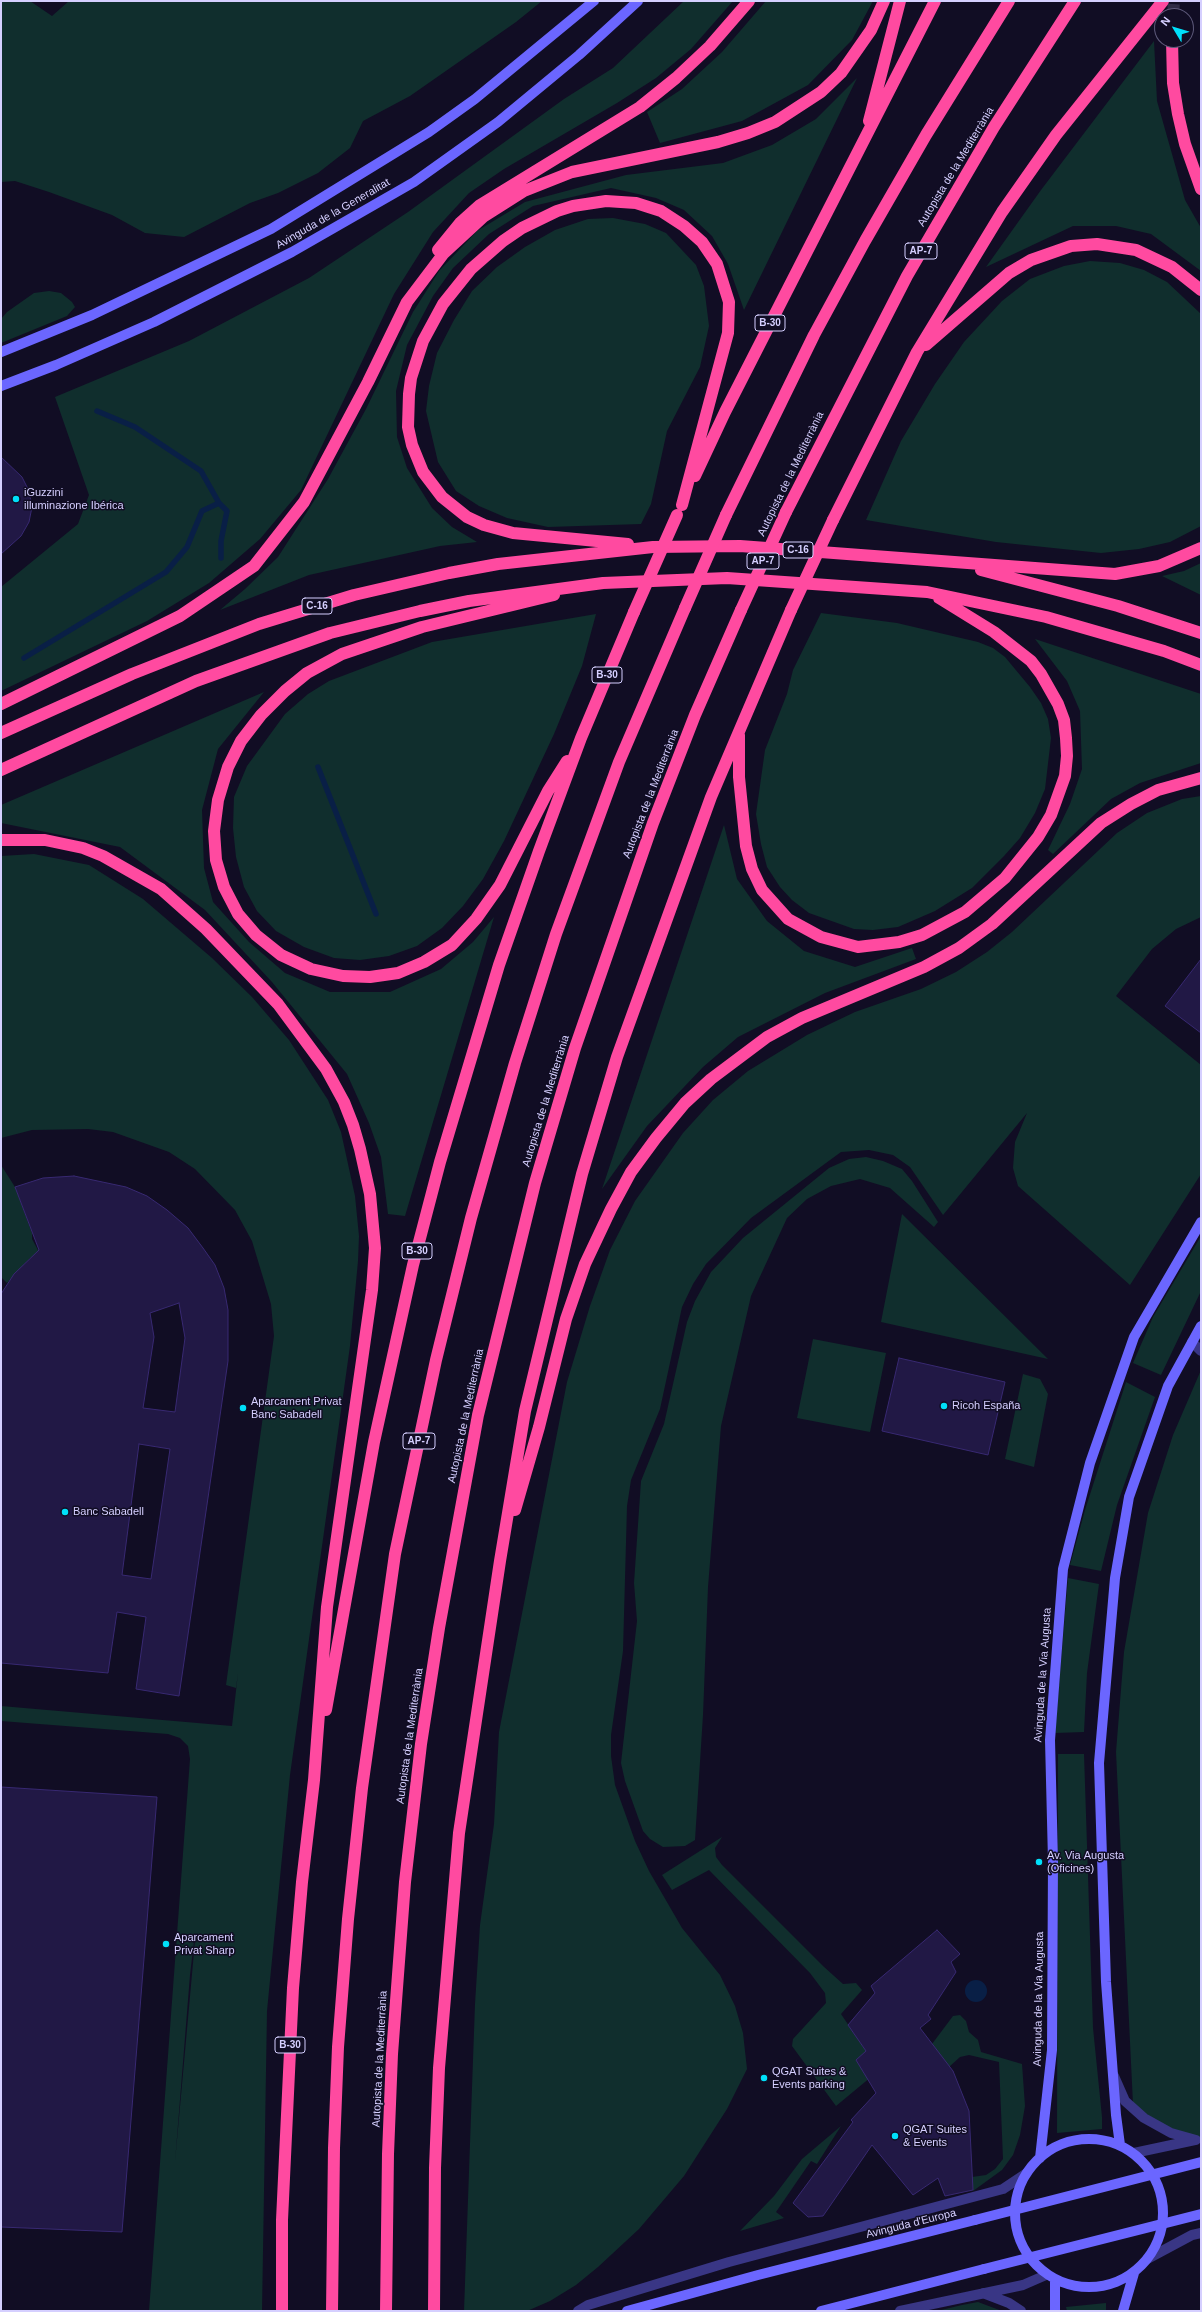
<!DOCTYPE html>
<meta charset="utf-8">
<style>
body{margin:0}
#map{position:relative;width:1202px;height:2312px;overflow:hidden;background:#110d24;font-family:Arial,sans-serif}
canvas{display:block}
.frame{position:absolute;inset:0;border:2px solid #d5cfff;pointer-events:none}
.north{position:absolute;left:1154px;top:8px;width:40px;height:40px;box-sizing:border-box;background:#110d24;border:1px solid #5f5b7c;border-radius:50%;rotate:308deg;font-size:11px;font-weight:700;line-height:16px;text-align:center;color:#d5cfff}
.north::after{content:'';display:block;margin:auto;width:14px;height:18px;background:#00e0fa;clip-path:polygon(50% 0,100% 100%,50% 72%,0 100%)}
</style>
<div id="map">
<canvas width="1202" height="2312"></canvas>
<div class="frame"></div>
<div class="north">N</div>
</div>
<script>
const g = document.querySelector('canvas').getContext('2d');
g.lineJoin = 'round';
function fill(path, color) { g.fillStyle = color; g.fill(path, 'evenodd'); }
const toPath = rows => new Path2D(rows.map(r => 'M' + r).join(''));
function stroke(path, color, width, dash) { g.strokeStyle = color; g.lineWidth = width; g.lineCap = dash ? 'butt' : 'round'; g.setLineDash(dash || []); g.stroke(path); }
function write(font, color, halo, rows, align = 'center') {
  g.font = font + ' Arial,sans-serif'; g.lineWidth = 3; g.setLineDash([]); g.textBaseline = 'middle'; g.strokeStyle = halo; g.fillStyle = color; for (const [text, x, y, turn = 0] of rows) {
    g.save(); g.translate(x, y); g.rotate((+turn || 0) * Math.PI / 180); g.textAlign = isNaN(turn) ? turn : align; if (halo) g.strokeText(text, 0, 0); g.fillText(text, 0, 0); g.restore();
  }
}
fill(toPath([
 [1,1,30,1,52,16,69,1,542,1,516,22,410,96,363,121,350,148,318,173,278,193,250,203,184,237,145,233,112,215,49,192,15,181,1,182],
 [684,1,733,1,691,49,656,78,617,103,504,169,469,193,433,232,394,294,301,490,260,539,209,583,147,621,1,691,1,587,78,524,89,495,55,397,189,341,309,278,408,212,564,99,613,68],
 [766,1,873,1,852,40,808,85,742,121,660,143,647,112,682,89,722,52],
 [1154,41,1157,101,1185,200,1201,228,1201,271,1151,234,1116,226,1073,226,986,267,1041,190],
 [857,78,744,310,728,264,712,236,684,210,656,198,611,188,533,206,489,234,453,268,433,296,407,345,396,391,397,437,407,468,432,508,452,527,477,542,440,546,309,575,220,610,245,589,278,557,328,479,366,409,413,312,439,271,477,231,525,202,626,175,723,163,772,145,816,119],
 [613,218,645,224,666,233,696,265,704,286,709,326,700,367,667,431,651,504,641,524,548,527,507,518,479,506,456,491,438,462,426,411,429,386,437,353,454,320,472,291,497,267,525,247,555,230,588,219],
 [1090,261,1120,263,1144,270,1167,282,1201,314,1201,526,1170,542,1139,549,1101,553,996,542,866,520,901,441,935,384,964,342,1002,301,1030,279,1064,266],
 [49,291,61,293,72,302,75,307,67,316,1,343,1,319,7,312,34,293],
 [1201,563,1201,595,1162,576,1184,571],
 [821,613,897,623,978,642,993,648,1005,657,1030,687,1041,703,1048,719,1051,738,1045,789,1035,813,1020,838,1004,856,972,888,935,911,898,927,873,930,854,929,809,913,792,900,780,887,767,867,761,844,756,814,765,750,787,694,793,670],
 [596,614,582,666,554,734,504,841,483,879,463,906,442,928,417,946,389,956,360,960,334,958,304,947,276,931,257,911,244,887,236,857,233,828,234,797,247,766,285,714,308,694,329,681,432,642],
 [1035,639,1201,694,1201,763,1140,783,1111,799,1053,854,1048,850,1070,804,1082,769,1080,711,1067,681],
 [264,692,218,749,202,810,204,868,213,902,249,942,285,973,330,992,390,992,441,969,473,942,494,917,405,1216,388,1214,381,1157,369,1123,347,1074,272,982,205,910,120,847,1,823,1,805],
 [1201,796,1201,917,1176,929,1152,949,1116,996,1201,1065,1201,1174,1130,1285,1018,1186,1013,1168,1015,1142,1027,1113,943,1215,910,1167,893,1155,869,1150,841,1152,751,1218,706,1264,693,1284,682,1307,660,1409,631,1480,627,1506,623,1651,611,1735,611,1756,615,1785,635,1841,649,1871,682,1928,720,1975,735,2006,743,2033,747,2069,727,2109,684,2176,639,2229,598,2267,576,2285,550,2301,527,2311,464,2311,475,2004,480,1925,494,1824,499,1732,567,1382,590,1306,610,1250,635,1201,683,1133,713,1100,748,1071,807,1035,855,1012,921,989,956,972,987,952,1012,932,1117,833,1147,813,1182,799],
 [724,825,737,879,767,921,804,951,855,967,912,948,916,959,825,993,738,1037,703,1067,647,1126,602,1189],
 [34,854,89,865,143,899,212,958,252,997,289,1040,328,1100,341,1132,355,1196,359,1236,358,1261,350,1346,290,1775,267,2011,262,2311,149,2311,190,1759,188,1746,180,1738,168,1734,1,1721,1,1706,232,1726,238,1673,236,1688,226,1685,274,1336,271,1304,252,1241,235,1210,195,1169,169,1152,113,1132,88,1129,32,1130,1,1138,1,856],
 [194,1941,195,1941,175,2162,190,1975],
 [866,1157,883,1161,902,1169,912,1181,938,1222,934,1227,890,1188,860,1179,831,1186,807,1199,787,1218,751,1296,721,1426,708,1587,703,1715,695,1840,685,1846,663,1847,650,1839,643,1831,625,1781,621,1763,637,1621,634,1583,641,1481,664,1424,687,1322,695,1301,711,1272,743,1238,829,1168,849,1159],
 [1,1165,15,1187,32,1233,32,1239,40,1254,30,1258,7,1283,1,1277],
 [902,1214,1048,1359,881,1322],
 [1201,1236,1201,1291,1161,1375,1133,1363,1153,1317],
 [813,1339,886,1353,870,1432,797,1418],
 [1201,1370,1201,2139,1196,2140,1171,2133,1133,2104,1116,1752,1124,1652,1148,1513,1173,1435],
 [1023,1374,1040,1379,1048,1394,1034,1467,1005,1459],
 [1126,1382,1155,1397,1117,1505,1101,1571,1070,1565,1085,1510],
 [1068,1578,1099,1584,1087,1673,1084,1732,1055,1733],
 [1058,1754,1084,1754,1093,2028,1102,2117,1102,2129,1057,2133],
 [722,1837,715,1848,716,1857,722,1865,823,1966,843,1984,856,1983,862,1990,841,2014,866,2051,857,2060,864,2073,871,2077,836,2106,792,2046,793,2039,826,2003,825,1993,810,1973,709,1870,672,1890,662,1875],
 [960,2015,966,2021,969,2032,978,2040,981,2052,1022,2064,1025,2106,1020,2135,1013,2155,1002,2170,973,2191,972,2177,986,2175,995,2169,1003,2159,999,2062,969,2055,960,2057,949,2067,932,2044,953,2016],
 [841,2126,817,2164,811,2161,776,2212,784,2218,740,2231,774,2196,802,2159],
 [978,2302,1002,2311,937,2311,962,2305],
 [1106,2303,1106,2311,1067,2311,1066,2307]
]), '#102e2d');
fill(toPath([
 '965 1991a11 11 0 1 1 22 0a11 11 0 1 1-22 0Z'
]), '#091f46');
stroke(toPath([
 [97,411,135,427,201,471,219,503,227,511,221,541,221,558],
 [24,658,166,572,187,547,202,511,219,503],
 [318,767,376,914]
]), '#091f46', 5.5);
const building = toPath([
 [1,457,22,477,29,491,32,507,29,522,21,536,1,554,1,457],
 [1201,959,1201,1033,1165,1006,1201,959],
 [74,1176,126,1187,147,1196,167,1210,188,1228,203,1248,215,1265,224,1288,228,1310,228,1361,179,1696,136,1689,146,1617,117,1612,108,1673,1,1663,1,1294,14,1274,39,1250,15,1187,43,1178,74,1176],
 [179,1303,185,1338,175,1412,143,1408,154,1337,150,1313,179,1303],
 [139,1444,170,1449,151,1579,122,1575,139,1444],
 [899,1358,1005,1382,988,1455,882,1431,899,1358],
 [1,1787,157,1797,122,2232,1,2227,1,1787],
 [937,1930,960,1954,951,1962,956,1972,928,2015,931,2019,920,2028,953,2071,969,2111,973,2190,945,2196,938,2178,913,2195,872,2145,823,2216,808,2217,793,2203,853,2122,851,2120,876,2093,856,2060,866,2051,848,2025,875,1993,871,1986,937,1930]
]);
fill(building, '#211845');
stroke(building, '#382972', 1);
stroke(toPath([
 [1173,16,1174,1]
]), '#2e2a45', 12, [12, 6]);
stroke(toPath([
 [1192,1342,1201,1351],
 [1114,2076,1125,2101,1144,2118,1171,2133,1196,2140],
 [1134,2153,1195,2140],
 [1149,2258,1192,2235,1201,2233],
 [983,2293,1009,2303,1021,2311],
 [578,2311,588,2305,729,2262,1003,2189,1027,2173],
 [900,2311,1023,2285,1046,2275]
]), '#393685', 10);
stroke(toPath([
 [1,352,92,315,271,229,429,132,475,99,594,1],
 [1,386,56,365,154,322,292,252,414,182,498,122,579,55,638,1],
 '1015 2213a74 74 0 1 1 148 0a74 74 0 1 1-148 0Z',
 [1120,2145,1116,2115,1106,1982,1099,1763,1115,1578,1129,1497,1168,1386,1201,1326],
 [1040,2158,1052,2050,1053,1861,1050,1740,1063,1569,1090,1463,1134,1337,1201,1222],
 [1055,2280,1055,2311],
 [627,2311,758,2275,975,2220],
 [821,2311,984,2269],
 [1123,2311,1134,2273]
]), '#6b66ff', 10);
stroke(toPath([
 [1172,40,1173,83,1178,114,1185,144,1201,189],
 [869,121,900,1],
 [438,250,460,223,480,205,640,107,676,78,710,46,749,1],
 [926,345,1009,273,1031,260,1071,246,1097,244,1136,250,1172,267,1201,290],
 [695,476,725,412,935,1],
 [786,512,907,276,994,127,1075,1],
 [726,515,814,335,865,241,926,135,1009,1],
 [833,520,917,352,1002,212,1056,135,1163,1],
 [628,544,513,533,484,525,467,517,442,497,423,472,412,445,408,427,409,394,411,378,423,341,443,304,471,269,503,241,522,228,557,211,573,206,606,201,636,203,661,211,684,226,702,242,717,264,729,302,728,333,682,505],
 [981,570,1118,606,1201,633],
 [554,595,422,627,342,654,307,673,285,691,261,715,241,741,228,767,218,800,214,831,216,860,224,887,238,914,256,935,281,955,311,969,343,976,370,977,398,973,424,962,452,945,476,919,500,885,548,791,567,761],
 [1,704,180,616,254,566,304,502,368,382,407,302,444,253,483,217,524,191,572,172,718,142,748,133,775,122,821,92,841,73,871,30,884,1],
 [1,733,132,674,259,624,354,595,449,573,498,564,653,547,740,546,1115,574,1159,566,1201,548],
 [739,735,739,777,746,846,752,869,762,890,788,919,821,937,858,947,899,942,922,935,965,912,1005,878,1038,837,1051,815,1065,776,1067,756,1066,738,1064,720,1058,704,1041,674,1031,661,994,632,939,598],
 [1,770,196,681,330,633,420,611,469,601,603,583,727,578,927,592,1046,617,1164,651,1201,665],
 [1,840,45,840,83,848,103,856,161,889,206,929,278,1004,326,1069,344,1102,353,1125,360,1149,370,1194,375,1248,372,1290,327,1607,314,1780,302,1882,293,1988,282,2220,282,2311],
 [515,1510,539,1427,566,1319,585,1264,611,1209,631,1172,656,1138,685,1103,711,1079,767,1037,802,1018,924,967,959,948,992,924,1101,823,1131,804,1158,790,1201,778],
 [326,1710,374,1442,413,1265,440,1162,499,965,539,851,581,738,634,612],
 [332,2311,334,2148,338,2047,348,1919,362,1788,395,1554,436,1360,471,1218,515,1063,556,934,619,762,685,608],
 [386,2311,388,2154,392,2054,405,1882,421,1744,439,1628,478,1415,535,1183,575,1048,653,823,695,715,741,610],
 [434,2311,435,2168,439,2068,459,1833,500,1561,525,1411,582,1174,617,1057,711,797,791,610]
]), '#ff4aa0', 12);
stroke(toPath([
 [975,2220,1201,2162],
 [984,2269,1201,2214]
]), '#6b66ff', 10);
stroke(toPath([
 [685,608,726,515],
 [741,610,786,512],
 [791,610,833,520],
 [634,612,677,515]
]), '#ff4aa0', 12);
for (const [x, y, r, color] of [
 [16,499,4,"#00e0fa"],
 [944,1406,4,"#00e0fa"],
 [243,1408,4,"#00e0fa"],
 [65,1512,4,"#00e0fa"],
 [1039,1862,4,"#00e0fa"],
 [166,1944,4,"#00e0fa"],
 [764,2078,4,"#00e0fa"],
 [895,2136,4,"#00e0fa"]
]) { const dot = new Path2D(); dot.arc(x, y, r, 0, 2 * Math.PI); g.fillStyle = color; g.fill(dot); stroke(dot, '#110d24', 1.5); }
for (const [x, y, w] of [
 [921,251,32],
 [770,323,30],
 [798,550,30],
 [763,561,32],
 [317,606,30],
 [607,675,30],
 [417,1251,30],
 [419,1441,32],
 [290,2045,30]
]) { const box = new Path2D(); box.roundRect(x - w / 2, y - 8, w, 16, 3); g.fillStyle = '#110d24'; g.fill(box); stroke(box, '#d5cfff', 1); }
write('bold 10px', '#d5cfff', null, [
 ["AP-7",921,251],
 ["B-30",770,323],
 ["C-16",798,550],
 ["AP-7",763,561],
 ["C-16",317,606],
 ["B-30",607,675],
 ["B-30",417,1251],
 ["AP-7",419,1441],
 ["B-30",290,2045]
]);
write('11px', '#d5cfff', '#110d24', [
 ["Autopista de la Mediterrània",956,167,-59],
 ["Avinguda de la Generalitat",333,214,-30],
 ["Autopista de la Mediterrània",791,474,-64],
 ["Autopista de la Mediterrània",651,794,-69],
 ["Autopista de la Mediterrània",546,1101,-73],
 ["Autopista de la Mediterrània",466,1416,-78],
 ["Avinguda de la Via Augusta",1043,1675,-86],
 ["Autopista de la Mediterrània",410,1736,-82],
 ["Avinguda de la Via Augusta",1039,1999,-89],
 ["Autopista de la Mediterrània",380,2059,-87],
 ["Avinguda d'Europa",911,2224,-14]
]);
write('11px', '#d5cfff', '#110d24', [
 ["iGuzzini",24,493],
 ["illuminazione Ibérica",24,506],
 ["Aparcament Privat",251,1402],
 ["Banc Sabadell",251,1415],
 ["Ricoh España",952,1406],
 ["Banc Sabadell",73,1512],
 ["Av. Via Augusta",1047,1856],
 ["(Oficines)",1047,1869],
 ["Aparcament",174,1938],
 ["Privat Sharp",174,1951],
 ["QGAT Suites &",772,2072],
 ["Events parking",772,2085],
 ["QGAT Suites",903,2130],
 ["& Events",903,2143]
], 'left');
</script>
